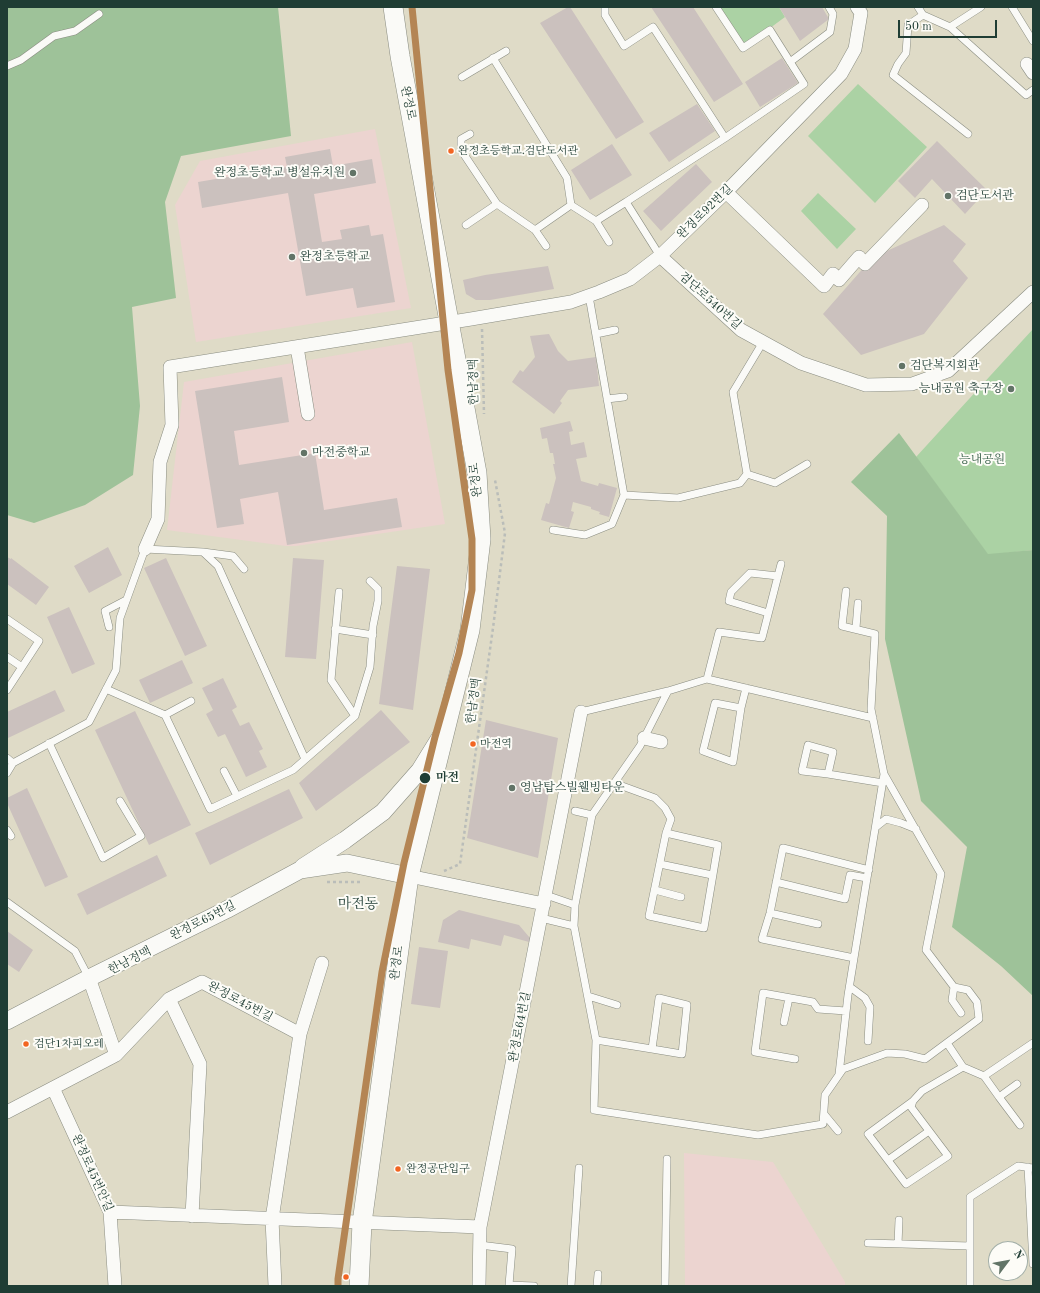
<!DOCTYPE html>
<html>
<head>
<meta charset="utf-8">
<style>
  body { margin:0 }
  #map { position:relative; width:1040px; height:1293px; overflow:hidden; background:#dfdbc7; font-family:"Old Standard TT",serif }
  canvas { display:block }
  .frame { position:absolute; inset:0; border:8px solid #1f3d34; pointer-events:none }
  .north { position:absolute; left:988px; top:1241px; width:40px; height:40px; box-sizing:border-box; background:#fdfcf7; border:1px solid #a4b0a9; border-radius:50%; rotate:58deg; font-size:11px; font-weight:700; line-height:16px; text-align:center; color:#1f3d34 }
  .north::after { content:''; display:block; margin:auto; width:14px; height:18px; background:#627467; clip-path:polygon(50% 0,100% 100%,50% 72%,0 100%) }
  .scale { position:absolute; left:898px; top:20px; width:99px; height:18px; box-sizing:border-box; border:2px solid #1f3d34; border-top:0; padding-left:5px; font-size:12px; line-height:14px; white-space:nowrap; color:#1f3d34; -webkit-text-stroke:3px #fdfcf7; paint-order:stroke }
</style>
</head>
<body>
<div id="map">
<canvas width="1040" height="1293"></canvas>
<div class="frame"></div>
<div class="north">N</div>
<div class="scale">50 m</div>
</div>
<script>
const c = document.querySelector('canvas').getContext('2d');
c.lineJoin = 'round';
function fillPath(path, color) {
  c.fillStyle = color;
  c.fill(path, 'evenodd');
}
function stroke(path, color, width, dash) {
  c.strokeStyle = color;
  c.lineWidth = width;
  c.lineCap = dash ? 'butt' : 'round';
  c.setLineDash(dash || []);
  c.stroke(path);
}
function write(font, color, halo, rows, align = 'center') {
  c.font = font + ' "Old Standard TT","Noto Serif KR",serif';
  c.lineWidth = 4;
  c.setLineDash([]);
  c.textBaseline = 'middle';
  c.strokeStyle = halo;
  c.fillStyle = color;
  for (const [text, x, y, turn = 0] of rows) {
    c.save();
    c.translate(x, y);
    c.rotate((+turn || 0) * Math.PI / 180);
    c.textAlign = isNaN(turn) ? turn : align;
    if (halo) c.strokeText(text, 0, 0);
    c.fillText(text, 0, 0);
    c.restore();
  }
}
const built = new Path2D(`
  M375,129L411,308L196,342L175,205L200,161Z
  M412,342L445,524L296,546H286L167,530L184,382Z
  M684,1153L773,1162L845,1282V1286H685Z`);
const green = new Path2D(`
  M716,7H779L785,17L743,48Z
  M858,84L927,147L875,203L808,136Z
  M818,193L856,229L837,249L801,211Z
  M1033,329V550L988,555L916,457Z`);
const forest = new Path2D(`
  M7,7H278L291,136L181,156L165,202L176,298L132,307L140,406L133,475L85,505L34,523L7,515Z
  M899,433L988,554L1033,550V996L1001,966L952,927L967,847L921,801L920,796L885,639L887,516L851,482Z`);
const building = new Path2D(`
  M568,7H570L644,122L616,139L540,23Z
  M651,7H693L743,84L714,102Z
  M779,7H822L829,19L800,41Z
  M782,58L798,83L760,107L745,82Z
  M697,104L715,131L669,162L649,133Z
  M937,141L987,190L965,214L932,179L915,198L898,181Z
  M612,144L632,175L590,200L571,170Z
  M330,149L333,166L372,159L376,183L314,194L322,242L342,239L340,230L369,225L371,236L383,234L395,302L357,308L353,288L306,296L288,193L202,208L198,182L287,167L285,157Z
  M696,164L712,182L661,231L643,211Z
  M944,225L966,244L953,261L968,278L924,334L861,355L823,314L866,265L878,255Z
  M548,266L554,289L490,300H476L466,294L463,280L485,275Z
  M549,334L558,351L568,361L596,357L599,386L568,390L560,401L562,403L554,414L512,382L520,370L523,372L535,357L530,336Z
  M282,377L289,422L234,431L239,465L315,453L324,510L397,498L402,527L287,545L278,492L240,499L244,524L217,528L195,391Z
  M570,421L573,431L569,432L571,445L584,442L587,457L576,459L581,481L598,486L599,483L617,488L609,517L599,514L600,512L591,509V507L573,502L571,511L574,512L569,528L541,520L546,503L549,504L556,478L553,464H555L553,453H550L547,438L542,439L540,428Z
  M108,547L122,575L89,593L74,566Z
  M7,557L11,559V558L49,587L36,605L7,584Z
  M166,558L207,646L185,656L144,568Z
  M293,558L324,560L316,659L285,657Z
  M397,566L430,569L413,710L379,704Z
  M69,607L95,664L72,674L47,617Z
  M182,660L193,683L150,703L139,680Z
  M223,678L237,707L232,710L240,726L249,722L263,749L259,751L267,767L246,777L225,734L218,737L206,714L213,710L202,688Z
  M55,690L65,711L8,738L7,712Z
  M381,710L410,742L316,811L299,783Z
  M135,711L191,825L149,845L95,730Z
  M486,720L558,738L538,858L467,838Z
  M27,788L68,877L45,887L7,803V798Z
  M289,789L303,818L210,865L195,833Z
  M157,855L167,876L87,915L77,894Z
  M459,910L519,925L530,938L529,942L504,935L501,946L471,939L469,949L438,942L443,920Z
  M7,931L33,950L19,972L7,964Z
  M419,947L448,951L440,1008L411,1004Z`);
const path = new Path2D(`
  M482,329L484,414
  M444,871L460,864L493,628L505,533L495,480
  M327,882H360`);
const service = new Path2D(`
  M605,7V15L624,46L653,27L725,138L626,202L660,256
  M716,7L743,48L770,30L804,84L725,138
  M918,7L923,15L908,25L906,53L898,64L893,75L968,134
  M1012,7L1033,41
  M923,15L950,27L1026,95L1033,90
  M950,27L981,7
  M493,58L567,178L571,205
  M790,62L830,32L833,14L829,7
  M7,66L21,60L54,36L75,31L99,14
  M462,77L506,51
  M470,134L461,139V150L497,204L535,230L571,205L596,221
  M466,225L497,204
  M535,230L546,246
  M609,242L596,221L626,202
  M596,334L615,330
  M607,399L624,397
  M747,474L775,483L807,464
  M624,495L678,498L740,483L747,474L733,392L763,342
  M553,530L585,535L612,524L624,495L589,296
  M203,552L233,556L244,569
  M846,591L842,626L875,634L871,709L884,774L941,874L926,950L954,987L968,990L977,1002L979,1019L925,1059L905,1054L887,1053L843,1069L825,1095L823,1124L758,1135L594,1110L596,1040L574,926L575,905L592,815L640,746L668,691L707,679L873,718
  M339,592L331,680L355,716
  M768,613L729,601L731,592L750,573L778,576
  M7,619L39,641L7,690
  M109,627L105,611L126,600
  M856,628L858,603
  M335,629L373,635
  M7,657L22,667
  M707,679L719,632L762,638L781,564
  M106,689L165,715L191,701
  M741,708L733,762L703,751L715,703L741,708L746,688
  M581,712L668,691
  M165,715L210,809L293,770L355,716L370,667L373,626L378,601V589L370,581
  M49,743L103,858L141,836L120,801
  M7,758L13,763
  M224,771L237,796
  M7,773L13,763L89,722L116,670L120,618L145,549L203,552L218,566L305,759
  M828,774L802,771L808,745L833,752L828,774L883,783
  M614,783L655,798L665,808L671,819L666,833L718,845L704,928L649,916L666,833
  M575,811L592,815
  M876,827L886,819L901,823L916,829
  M7,830L11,836
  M660,864L712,875
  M776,882L845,899L850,875L867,878
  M655,890L681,897
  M546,895L575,905
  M7,902L75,951L89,978
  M770,913L818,924
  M541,918L574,926
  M854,958L762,939L770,913L783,848L869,870
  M850,987L865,998L870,1007L868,1041
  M954,987L952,1000L961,1013
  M588,996L617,1005
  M784,1022L789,998
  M596,1040L652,1049L659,998L687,1005L682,1054L652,1049
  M795,1059L755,1052L763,993L813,1002L818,1009L846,1011
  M963,1067L984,1076L1033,1043
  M839,1074L848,995L884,774
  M984,1076L999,1097L1017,1084
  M999,1097L1020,1125
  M913,1101L868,1134L906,1184L948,1156L911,1107L913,1101L922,1091L963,1067L947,1043
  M824,1114L838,1131
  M888,1160L929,1131
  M1028,1167L1033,1264
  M868,1243L970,1246
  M898,1244L899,1220
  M480,1245L512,1249L509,1285L534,1286
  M571,1286L579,1168
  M597,1286L598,1274
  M665,1286L667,1159
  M970,1286V1197L1018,1166L1033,1168`);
const minor = new Path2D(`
  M1027,64L1033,73
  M726,192L824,286L833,274L839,280L859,257L865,264L922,205
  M660,256L741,330L801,363L866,385L912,384L948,371L1033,292
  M297,347L308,414
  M145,549L158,519L160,462L172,425L170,367L471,319L571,302L599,292L630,279L660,256L726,192L841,74L855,49L861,13L857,7
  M644,738L661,742
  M409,876L544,904
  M89,978L116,1055
  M169,999L200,1064L192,1216
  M53,1088L110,1212L115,1286
  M7,1112L116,1055L169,999L202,982L300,1034
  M110,1212L480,1227
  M275,1286L272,1219L300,1034L322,963
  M479,1286L480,1227L581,712`);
const tertiary = new Path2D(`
  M303,867L345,840L383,812L420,770L441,736
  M7,1021L89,978L226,910L300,870L347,863L409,876`);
const secondary = new Path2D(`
  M359,1286L362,1223L409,876L470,630L481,539L477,473L400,56L393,7`);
const rail1 = new Path2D(`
  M338,1286V1279L382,972L404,863L435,737L459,653L472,590V539L448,370L412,7`);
const markers = [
  [451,151,3.5,"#f26522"],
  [353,173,4,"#627467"],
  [948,196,4,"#627467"],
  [292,257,4,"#627467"],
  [902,366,4,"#627467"],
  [1011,389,4,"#627467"],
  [304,453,4,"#627467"],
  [473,744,3.5,"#f26522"],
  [425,778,6,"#1f3d34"],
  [512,788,4,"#627467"],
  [26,1044,3.5,"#f26522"],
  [398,1169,3.5,"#f26522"],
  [346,1277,3.5,"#f26522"]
];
const busNames = [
  ["완정초등학교.검단도서관",458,151],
  ["마전역",480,744],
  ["검단1차피오레",34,1044],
  ["완정공단입구",406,1169]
];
const streetNames = [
  ["완정로",408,103,79],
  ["완정로92번길",705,212,-44],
  ["검단로540번길",710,301,42],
  ["한남정맥",474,382,-91],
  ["완정로",476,480,-96],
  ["한남정맥",474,701,-82],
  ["완정로65번길",203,921,-27],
  ["한남정맥",130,961,-27],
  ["완정로",397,963,-82],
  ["완정로45번길",240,1002,28],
  ["완정로64번길",520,1027,-79],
  ["완정로45번안길",92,1173,66]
];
const poiNames = [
  ["완정초등학교 병설유치원",345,173,"right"],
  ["검단도서관",956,196],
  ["완정초등학교",300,257],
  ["검단복지회관",910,366],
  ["능내공원 축구장",1003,389,"right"],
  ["마전중학교",312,453],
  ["영남탑스빌웰빙타운",520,788]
];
const parkNames = [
  ["능내공원",982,460]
];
const stopNames = [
  ["마전",436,778]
];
const quarterNames = [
  ["마전동",358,904]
];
fillPath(built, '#ecd4d0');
fillPath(green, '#abd2a4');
fillPath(forest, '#9ec299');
fillPath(building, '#cbc1be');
stroke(service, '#8a8d82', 8);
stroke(minor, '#8a8d82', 14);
stroke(tertiary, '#8a8d82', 18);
stroke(secondary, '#8a8d82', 20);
stroke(path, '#babdb9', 2.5, [3, 3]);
stroke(service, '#fafaf7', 7);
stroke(minor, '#fafaf7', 13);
stroke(tertiary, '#fafaf7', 17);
stroke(secondary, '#fafaf7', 19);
stroke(rail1, '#b48554', 7);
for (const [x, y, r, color] of markers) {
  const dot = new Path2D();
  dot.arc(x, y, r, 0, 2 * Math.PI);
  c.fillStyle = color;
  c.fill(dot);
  stroke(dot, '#fdfcf7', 1.5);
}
write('11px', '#1f3d34', '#fdfcf7', busNames, 'left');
write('12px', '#1f3d34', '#fdfcf7', streetNames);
write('12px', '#1f3d34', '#fdfcf7', poiNames, 'left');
write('12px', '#376049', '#fdfcf7', parkNames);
write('bold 12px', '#1f3d34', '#fdfcf7', stopNames, 'left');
write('14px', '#1f3d34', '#fdfcf7', quarterNames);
</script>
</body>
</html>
